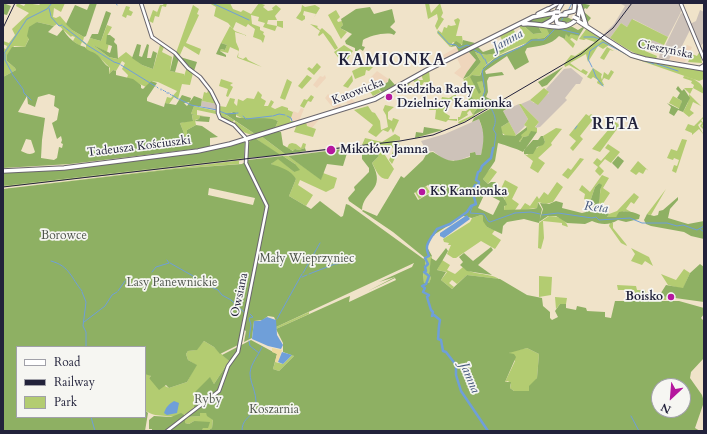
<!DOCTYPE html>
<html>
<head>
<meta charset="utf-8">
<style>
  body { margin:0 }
  #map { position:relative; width:707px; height:434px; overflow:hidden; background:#f0e3c9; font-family:Cardo,serif }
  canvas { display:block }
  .frame { position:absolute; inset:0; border:4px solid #22223b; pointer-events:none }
  .legend { position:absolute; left:16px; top:346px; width:130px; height:72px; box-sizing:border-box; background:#f6f6f2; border:1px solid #a1a1a9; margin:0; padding:5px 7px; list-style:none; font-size:12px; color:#22223b }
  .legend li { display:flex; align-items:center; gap:8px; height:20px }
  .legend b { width:20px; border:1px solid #a1a1a9 }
  .north { position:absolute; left:651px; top:378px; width:40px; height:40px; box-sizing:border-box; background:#f6f6f2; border:1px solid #a1a1a9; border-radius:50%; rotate:206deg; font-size:11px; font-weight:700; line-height:16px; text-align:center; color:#22223b }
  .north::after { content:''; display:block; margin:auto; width:14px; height:18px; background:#b5179e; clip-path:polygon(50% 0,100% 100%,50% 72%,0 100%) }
</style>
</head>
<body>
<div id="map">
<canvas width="707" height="434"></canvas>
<div class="frame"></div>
<ul class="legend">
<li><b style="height:5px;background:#fff"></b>Road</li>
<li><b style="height:5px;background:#22223b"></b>Railway</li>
<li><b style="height:11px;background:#b3cc71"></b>Park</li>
</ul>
<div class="north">N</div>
</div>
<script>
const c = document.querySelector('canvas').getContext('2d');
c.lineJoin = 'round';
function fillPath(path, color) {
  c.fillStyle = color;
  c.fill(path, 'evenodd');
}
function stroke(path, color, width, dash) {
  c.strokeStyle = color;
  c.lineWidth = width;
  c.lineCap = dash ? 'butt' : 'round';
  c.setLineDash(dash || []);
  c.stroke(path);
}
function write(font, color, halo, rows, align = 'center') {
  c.font = font + ' Cardo,serif';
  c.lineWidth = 3.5;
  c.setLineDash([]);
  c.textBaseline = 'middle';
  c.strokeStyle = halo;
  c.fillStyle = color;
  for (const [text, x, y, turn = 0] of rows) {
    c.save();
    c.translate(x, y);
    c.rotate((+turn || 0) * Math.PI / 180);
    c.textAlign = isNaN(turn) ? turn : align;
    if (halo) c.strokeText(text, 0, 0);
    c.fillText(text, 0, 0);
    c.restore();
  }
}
const built = new Path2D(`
  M687,45L692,47L685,62L669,60L674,49L683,52Z
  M457,47L459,52L445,59L443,55Z
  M468,51L476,60L467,72L463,79L454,73L461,67L457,58Z
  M377,71L390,80L380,87L372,81L371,77Z
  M325,75L326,78L317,88L313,85L320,76L323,77Z
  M405,85L409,90L403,95L398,88Z
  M344,92L356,103L349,105L340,97Z
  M328,94L337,102L343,107L334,109L325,98Z
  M301,108L304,109L299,121L321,117L312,128L306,125L299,124L297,121H290L293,111L298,113Z`);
const industrial = new Path2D(`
  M619,3H680L682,10L668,37L633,19L627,27L621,23L610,38L604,34L614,24L625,6Z
  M700,10L704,12V42L700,47L690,24L696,21Z
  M681,13L684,14L690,30L682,46L679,50L674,49L669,60L659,58L660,53L647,47L652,39L665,46Z
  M571,68L583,78L580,84H576L565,98L567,100L540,127L535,128L539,122L521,104L530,100L534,103L549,93L546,89L564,69Z
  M202,101L217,104V111L201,106Z
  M519,104L528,119L524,125L525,126L516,135L503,111Z
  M479,119L485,137L481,155H476L474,152L470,153V156L455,162L454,160L446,161L433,151L427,152L421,141L445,134Z
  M347,145L350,146L348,150L343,149L245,160L3,187L246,157L306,151L341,147Z`);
const green = new Path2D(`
  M17,3L24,6L26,3L39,5L41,3H65L61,12L54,8L53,17L56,18L60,16L72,30L84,37L83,41L87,44L90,38L101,41L107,25L112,27L107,36L109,43L107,52L93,45L109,57L117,59L126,52L142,65L153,69L160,45L164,47L162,52L172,57L170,71L184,74V76L187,67L193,73L190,85L182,84L178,99L174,97L169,104L165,103L167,97L171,98L177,91L158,82L151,81L146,87L127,78L128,75L122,69L125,63L122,61L116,71L113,70L109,74L110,68L97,55L86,50V45L82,42L80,46L73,41L75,37L72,36L71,37C66,33 62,28 57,24L54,26L37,22L25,47L14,46L7,61L15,68L16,70L3,77V48L6,49L7,46L3,44V41L9,43L15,35L12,29L29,13L16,6Z
  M164,3H167L166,7L162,6L159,17L155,16L153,23L149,21L153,10L157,12L156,15L160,5H163Z
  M209,3H230L233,9L241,12L243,10L251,14L259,3L265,5L263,7L268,11L273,10L272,8L276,5L281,9L275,16L277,20H268L267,24L277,26V21H283V28L277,26L275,31L263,27L265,23L258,21L259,17L251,15L252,24L260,27V30L264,32L263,34L265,36L263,43L261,40L253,37L255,29L248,24L246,27L236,22L233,29L228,23L214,16L216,7Z
  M425,3H429L431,13L440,3L443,13L441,17L444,19L437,30L435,26L438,19L437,14L428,19Z
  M193,5L199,9L197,14L199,15L186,43L201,49L199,55L184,46L180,55L176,53Z
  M302,5L305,7L315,5L320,8L313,19L316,14L304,11L303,15L305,16V19L302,21L296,18L301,11Z
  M126,6L130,7L129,10L133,12L131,16L127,15L126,18L122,16Z
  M336,10L340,17L337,20L338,22L342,21L343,25L340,28L347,32L341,39L328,15Z
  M458,18L460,20L456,36H462L463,43L460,45L453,42L450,47L437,33L438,30L442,33L444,27L447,28L448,25L451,26L456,25L454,20Z
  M632,19L668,37L664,45L652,40L645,51L657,56L656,59C635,56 626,48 610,38L621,23L627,27Z
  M310,24L318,26L317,27L320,30L322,28L331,36L338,48L335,50L323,33L319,36L318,35L320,31Z
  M523,25L533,34L542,33L539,28L542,26L548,27L549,34L544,38H539C521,46 484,56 480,76L472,75L481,92L476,81H482L484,91L482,98L474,102L470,93L466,94L467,82L463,80L469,76L481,62L475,52C486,57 493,54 504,50L506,44H504L500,36L513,29L519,38L525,35L519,26Z
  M230,26L235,31L248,36L235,32L236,42L239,49L238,57L243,59L246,57L248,60L262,67L238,58L237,57L239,51L230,47L228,53L220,51L221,49L225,50L227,45L221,43Z
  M587,28L602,38L597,43L603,39L625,53L700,70L704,71V79L699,81L630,57L609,45L603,49L598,46L588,62L586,54L570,63L581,71L583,69L588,72L586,75L569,65L565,67L564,64L571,55L575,56L595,42L586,39L584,40L579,39Z
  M566,33L570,36L571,33L579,36L577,41L572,38L570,39L575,44L573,48L563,38L565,39Z
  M344,45L353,51L344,65L334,52Z
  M607,47L614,51L610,50L604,60L600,58Z
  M700,51L702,63L688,62L692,54L697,56Z
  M317,63L321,67L314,75L307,69L309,67L312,69Z
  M367,64L373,67L369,71L366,70L365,75L355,79L352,71Z
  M593,68L602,74L601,77L602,80L604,72L608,75L611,70L614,72L609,80L604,78L602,81L604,85L602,86L597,83L598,80L593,77L591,79L587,77Z
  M429,70L430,81L428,83L424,82L421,87L412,80L408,86L407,82L416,77L419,80H423L421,74Z
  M307,75L312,78L302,89L298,86Z
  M352,75L353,81L348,88L343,86Z
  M684,76C694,79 704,82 704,94L693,88L690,94L684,88H693L694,85L691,83L692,81L683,78Z
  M221,79L233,83L230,85L233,87L228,97L226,96L228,89L219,86Z
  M287,79L292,82L285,100L280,98Z
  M372,87L377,88L381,92L373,96L369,90Z
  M544,88L549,92L538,105L530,100Z
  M209,89L217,104L202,101L204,92L207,93Z
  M258,91L262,95L261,98L266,101L264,106H268L271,100L274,102L271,107L275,109L282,106L288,108V110L293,112L290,121H297L275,128L278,121L276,120C261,118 245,124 232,112L226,115L234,120L233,122C223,118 219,118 219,106L226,107L230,98L235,99L234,103L237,106L238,99L243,101L247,98L254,99Z
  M456,94V101L450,100L449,106L445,107V113L450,116L449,119H457V121L448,120L446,122L435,119L436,110H429V106L419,103L423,99L430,102L440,103L442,97L449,98Z
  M689,94L701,106L693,102L690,110L694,113L689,117L683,112C686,107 690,100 689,94Z
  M311,95L314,97L311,102L308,101L304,108L300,106L304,99L307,100Z
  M673,96L682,101L680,109L669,103Z
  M472,104L477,109L473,114L475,116L459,124L458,122L473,115L470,110L467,113L468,115L458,121V117H460L462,111H466L473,106Z
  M519,104H521L539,122L535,127L537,128V132H531L528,136L523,137L520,142L519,141L520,135L527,127L524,125L528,119Z
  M385,105L394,107L388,112V119L392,121L393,118L399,120L393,133L391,128L388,132L383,130L376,137L368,132L373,125L354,110L368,106L372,112L375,113L380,121L381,130L388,127L386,115L383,110Z
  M194,106L217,111L216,114L197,110V115L204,116H200L199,119L195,120L196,125L187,130V141L180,123L193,120L192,115H196L191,114Z
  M586,114L589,116L591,114L595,117L580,136L583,139L573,151L570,148L576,141L569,135Z
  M704,116V120L703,119L701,120L704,124L702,126L704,127L703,129L700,126L702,123L701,122L698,125L704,135L699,129L692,135V133L685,130L688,124L694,126Z
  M235,121L255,134C248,136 239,130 234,124Z
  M306,122L307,126L316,129L313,137L294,132L297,124Z
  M509,122L516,135L515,136H506L501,132V127Z
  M615,122L620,125L600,152L592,149Z
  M556,128L562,129L551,143L552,145L538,158L545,163L538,173L530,168L533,161L524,154L527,155L545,142L543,136Z
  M395,134L400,137V140L393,141L399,142L400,146H398L397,154L392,164L389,160L394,149L391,146L383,152L394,169L388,179C378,179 377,171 372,163L379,156L372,149L362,148L365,146L362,145L365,138L382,142Z
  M261,136L285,154L279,155L255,138Z
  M682,139L687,140L676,173L672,171L674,165L677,166L679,160L674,158L673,160L667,158L671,149L677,151Z
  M292,143L296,144L301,148L303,143L306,144L305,148L299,150L295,149L294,151L287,148L289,144Z
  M608,144L620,152L611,163L605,159L599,166L604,171L600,176L595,171L598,167L593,163L597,158L601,161L610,151L605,148Z
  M283,156H288L321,179L323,173L337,178L334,188L326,192L300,180L298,185L313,195L306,206L289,196L296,179L271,164L278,158L294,172L295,164Z
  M244,158V159L3,187V186Z
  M580,158L584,159L568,179L562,175L568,168L571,170Z
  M243,160L239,161V164L174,169L3,189Z
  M638,161L649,171L646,169L643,174L639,172L636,175L630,171Z
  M491,168L497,172L488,184L483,179L485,174Z
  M602,175L609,178L603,188L610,193L602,205L599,203L601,185L599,183L595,187L590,202L584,199L585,194L579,190L582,185L590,192Z
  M505,180L518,187L512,199L519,204L515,210H504L505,199L499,193Z
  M557,182L563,187L553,202L546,204L538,202L537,208L520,210L525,203L530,206L537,196L539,199L544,192L548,195Z
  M426,186L430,192L419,199L415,192Z
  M666,189L651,215L647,214Z
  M634,193L639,197L634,204L631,202L626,209L631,212L624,211L616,217H607L609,214L617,211Z
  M481,215L483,216L487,227L495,230L492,234L501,240L495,249L481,241L456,258H453L447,254L451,245H448L449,243L444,242L443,239L470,222L472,218Z
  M549,216C557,216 566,219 568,227L562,225V223L543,221L544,238L541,249L538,248L539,223Z
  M610,223H613V228L626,244L627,246L621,243L609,226Z
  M631,248L649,257L653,266L645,261L642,265L631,261L635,254Z
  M432,256L429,274L431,278L429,284L424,283L423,273L426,271L425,260L422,259Z
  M442,260L450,265L447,270L455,274L463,267C472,276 488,272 499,279L467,275L457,284L452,280L449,283L454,287L452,289L441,280L447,272L437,270Z
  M684,269L690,273L683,289L668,285L661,274L676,280Z
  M539,276L552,277L551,295L539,297Z
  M617,285L636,286L637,290H645L646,292L667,297L666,300L637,299L634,290H618Z
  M555,297L567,298L566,304H560L556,309Z
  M309,312V314L276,329V327Z
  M204,341L214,347L229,361L214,384L210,378C199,400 195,420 166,416C158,415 152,416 145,410V374H148L151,376L149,378L169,388L187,382L196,365L188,360L186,354L188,351L196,350Z
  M527,348L539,354L537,378L530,391H514L510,388L511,384L508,381L505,382L515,361L509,353L512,351Z
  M292,355L294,356L279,371L273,369L275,362L283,364Z
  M200,413H206L213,419L212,428L207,431H202L203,427L194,421L189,424L185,423V419L187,417L200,416Z`);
const forest = new Path2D(`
  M3,3L11,6L7,15L3,14Z
  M90,3H97L86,36L84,37L72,30L66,24L75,5L87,10Z
  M580,3L590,5L587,9L585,8L583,11L591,18L587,23Z
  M370,7L374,14L392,9L395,22L390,27L396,32L394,35C388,31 369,36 363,40L362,46L365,47L363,51L360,49L357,51H355V48L346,44L345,41L352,34L340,28L343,25L341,19L356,9Z
  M106,11L111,13L101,41L90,38L92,34H98Z
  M555,14L552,19L542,25L524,23L534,18Z
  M565,16L573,20L566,23H559L558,17Z
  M37,22L54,26L48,32L57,36L63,29C67,37 76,45 85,47C88,52 92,51 96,54C102,58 103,64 109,67V74L113,70L116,71V75L133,79L141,85V88L143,89L151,81L157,83L147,98V101L164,107L165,103L176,105L182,95L191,98L190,102L184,103L187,106L194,96L202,99L201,106H194L191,114L196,115H192L193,121L180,123L187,141V130L196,125L202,126L218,137L210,138V147L203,148L70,164L3,168V77L16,70L15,68L7,61V55L12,47H25L29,39L27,36L29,27ZM49,94L55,96L54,106L59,109L57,120L52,123L57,139L61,136L62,140L61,143L63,144L62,148L59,147L57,158L54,160L41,158L42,140L45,118L18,112L27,96L28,104L35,107L38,97ZM26,139L31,140L35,152C30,156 26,153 21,151Z
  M523,25L542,26L539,28L542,33L533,34Z
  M569,25L578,30L583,27L584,28L579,36L571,34L569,37L566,34L565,39L559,36C551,45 539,46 527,48L525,52L529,62L515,70L507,56L485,71L486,74L502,72L504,75L489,77L487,81L488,92L486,97L492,100L494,104L474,115L473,114L477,109L473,104L469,105L468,94L470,93L474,101L482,98L484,91L482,81L477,82L481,92L479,94L470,77L472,75L480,76L483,68L496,57L524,45L531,39L544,38L549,34L547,29L548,27Z
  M107,35H110L115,39L114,42L117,45L118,59L109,57L93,45L110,53L112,46L106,44Z
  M463,40L475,43L459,52L456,46L450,47L456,41L462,45Z
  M221,43L227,45L225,50L221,49L220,51L226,55V57L216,54Z
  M137,44L141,45L139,56L142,57L147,44L149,45L147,58H151L153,51L157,53L153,69L142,65L132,58Z
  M506,44L504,51C493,54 486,57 475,52L481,62L469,76L463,79L467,72L476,60L468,51L477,46L483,52Z
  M174,54L179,58L175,72L170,71Z
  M180,57L197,62L194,71Z
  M563,67L547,85L542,87L538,82Z
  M389,78L395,85L382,92L378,88L372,87L375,84L380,86L388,82Z
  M678,86L682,91L684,89L690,98L683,112L678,110L674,116L669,113L671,107L667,103L679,109L682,101L677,98L680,93L676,89Z
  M507,99L505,107L508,108L503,111L509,122L501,127L503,135L515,136L527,127V130L521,135L522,137L519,141L520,142L523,137L528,136L531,131L537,132L523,152C515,148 507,146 498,143L495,161L483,179L488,184L491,182H496L491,191C499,190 505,198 507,205L504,206V210L533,209L537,208L538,202L542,209L539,223L524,219L507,222L503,226L502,234L487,227L483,221V216L481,215L472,218L463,216L432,236L427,247L432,256L425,258L393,232L362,211L363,210L377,216L401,176L404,178L423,160L427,153L433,152C448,162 452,163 470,157V153L475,152L476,155H481C484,141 485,133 479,119L472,122L474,118ZM428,185L432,192L418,200L414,193ZM485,193L500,201L493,215L478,208Z
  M234,112L236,113V117C248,120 270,116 278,121L275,128L255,134L225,114Z
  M200,116L210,117L209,122L194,121L199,119Z
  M424,127L443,130L415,138L416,132L423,133Z
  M278,131L281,132L283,145L293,151L295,149L299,150L305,148L306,151L285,154L261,136Z
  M541,136H543L545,142L543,145L537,147L533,154H524V150L533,140H538Z
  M255,138L279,154V155L247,158C247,149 245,141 255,138Z
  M245,141L244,158L3,186V172L61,170L228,147Z
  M368,147L374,150L379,156L372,163C387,191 363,190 362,210L349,201L348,198L355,190L354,187L369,172V168L362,159V153Z
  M343,149L348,150L343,166L327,164L321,180L288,156Z
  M283,156L295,164L300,170L294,172L278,159L271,164C280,167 291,170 296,179L289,196L311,209L320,201L341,217L343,216L346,204L349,205L425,260L426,272L423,273L424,283H429L431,278L429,274L431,258L436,261L446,248L448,251L437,270L446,272L441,280L452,289L467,275L500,279L527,295L542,298L543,306L550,312V318L552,320L558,317L555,311L560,304H566V308L576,310L577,306L586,308L587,311L605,312V317L611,318L615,301H679L704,308V314L701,318L704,321V358L691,372L690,378L702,395L704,402L695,428L700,431H207L212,428L213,420L207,416L206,413H200V416L187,417L185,420V423L189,424L194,421L210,422L208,428H203L202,431H152V429H149V420L154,416L171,417L181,413L186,416L194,408L195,392L210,377L214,384L229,361L222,355L251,340L277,354L273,369L279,371L294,356L283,352V343L276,329L345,298L350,296L349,302L396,280L395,278L368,291L395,277L379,282L412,267L414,263L276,327V321L274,317L268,316L263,320L254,321L252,338L244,342L246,331L244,330L242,343L220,354L214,347L204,341L197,350L188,351L186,354L188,360L197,365L187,382L169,388L166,385L159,390L149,378L151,376L145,374V347H17V417H145V410L148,413L145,431H3V189L174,169L242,164L248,160ZM209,188L255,198L253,205L208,195ZM527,348L539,354L537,378L529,386V391H514L510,388L511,382H505L516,357L514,354L509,353ZM659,386H683V410H659Z
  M618,156L624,161L618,169L612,163Z
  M599,183L602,185C598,193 602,198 597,208L599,210L598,212L600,210L609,214L607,217H616L619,212C626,210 634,212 640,215L639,219L626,222L618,220C610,225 601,225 592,221L585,224L567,223L556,216H548L539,222L543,209L540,203L549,204L556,201L563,203L562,208L582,213L586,212L588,207L592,209L595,203L590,202L595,187Z
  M678,197V200L670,209L668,218L688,224L704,221V239L691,236L684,232L651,226L646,224L644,220L647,214L654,216L658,215L659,211L663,210Z
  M491,247L493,250L478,265L492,275L467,271L460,265L463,262L459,257L464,253L473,261Z
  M700,264L704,267V302L675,298L671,292L667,297L659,296L666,285L683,288L690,273Z`);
const sand = new Path2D(`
  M272,348L282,350L278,362H275L277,354L272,352Z`);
const water = new Path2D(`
  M467,215L470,219L444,238L440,236V233Z
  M267,317L276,320L277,335L283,345L281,349L268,346L252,339L254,321H260Z
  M282,352L292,355L283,364L278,362Z
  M174,401L179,403L177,413L167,415L164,413C166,407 169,404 174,401Z`);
const stream = new Path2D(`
  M116,3L117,5
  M212,3L249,20
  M49,8L51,16
  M568,11L572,3
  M51,17L59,26L62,25
  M560,22L563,18
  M63,26L86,44
  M555,28L579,34
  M438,32L449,44L456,45L459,48L467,45L470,46
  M584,37H594L599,39
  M87,45L114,62L120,64
  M473,49L481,54L484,59
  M5,54V60L12,73
  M3,55L27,19L47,9L52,3
  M633,57L654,64
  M485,59L487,64
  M657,64L678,71
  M121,65L155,86
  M592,67L588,59L590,51L603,42L630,56
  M593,69L596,77L603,86
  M12,74L23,89L24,93L31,100
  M157,87L158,88
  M161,89V90
  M163,90L164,91
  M165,91L166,92
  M167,93H169
  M170,94L171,95
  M172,95L178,99
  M179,99L191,105L217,110
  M219,111L227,114L238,113
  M243,116L246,119L272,116
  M273,116L279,114L285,115
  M287,116L291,118L292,121
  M575,129L577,126
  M494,148L496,134L493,129C500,117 489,106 483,96L485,91L482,71C496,54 515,53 532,40H544L555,29
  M473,187H474
  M477,189L478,186
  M473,205L470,213L484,214L488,221L490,222L515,213
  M515,213L531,212L540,214
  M542,215L558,213L592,218L596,217L599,220L630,218L642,223H646
  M647,223H667L677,226L683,225L697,230L704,226
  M700,229L704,232
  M51,261C70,266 71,278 82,291
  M170,263L193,276L197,281L218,290L222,295L231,300L245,313
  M336,264L342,263
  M152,272L156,267L169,263L167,260
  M303,273L320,243
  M309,274L335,264
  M302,277L307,275
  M118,291L125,281
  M82,292L86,302L83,326L86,332V347
  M277,319L302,274
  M84,322L105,306L112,295L117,292
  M249,338L251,325L249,318L253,317L250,314
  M249,341L250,346L259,353
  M631,416L639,431
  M91,417L95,431
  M242,431C242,419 249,419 254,410C260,397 250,385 250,373C251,363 258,356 262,347`);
const river = new Path2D(`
  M433,235L437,229L450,224L467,212L471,206L476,204L474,197L478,192L474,187L475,185L478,186L479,182L476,180L478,172L480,171L482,166L491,158L493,148
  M432,236C427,244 425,247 429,256L425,258L428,264L425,267L426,271L424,272L429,276L426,284L422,286L425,288L423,292L429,295L427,297L431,310L433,312L432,316L434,315L440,320C438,328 439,332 438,339L441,340L443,351L446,352L456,365V375L461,391L488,431`);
const tertiary = new Path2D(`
  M141,3L152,37L175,53L188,68L200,77L211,91L218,105V113L220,118L234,125L245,137L247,142L246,163L267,206L238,352L228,366L219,391L167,431
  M681,4L704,59
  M548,9L559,3
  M701,67L704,65`);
const primary = new Path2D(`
  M579,3L586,25
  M565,13L574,11L575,3
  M538,14L548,9
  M578,21L631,55L645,59L704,69
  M523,24C542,21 562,36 578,18L580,6
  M564,24L557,23L556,18L560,15H566
  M543,25L552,20L562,3
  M3,171L64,168L198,151L230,144L375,99L427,70L533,17L554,13`);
const rail = new Path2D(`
  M3,28L15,3
  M3,187L400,141L433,135L465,122L581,54L613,28L632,3`);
const primaryBridge = new Path2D(`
  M555,12H559
  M574,17L578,19`);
const markers = [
  [389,97,4,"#b5179e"],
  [331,150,5,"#b5179e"],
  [422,192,4,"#b5179e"],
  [671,297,4,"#b5179e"]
];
const streetNames = [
  ["Cieszyńska",665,50,11],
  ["Katowicka",358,92,-21],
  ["Tadeusza Kościuszki",139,147,-7],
  ["Owsiana",240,295,-78]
];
const poiNames = [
  ["Siedziba Rady",397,90],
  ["Dzielnicy Kamionka",397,104],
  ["Mikołów Jamna",340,150],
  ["KS Kamionka",430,192],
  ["Boisko",663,297,"right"]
];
const parkNames = [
  ["Borowce",64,236],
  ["Mały Wieprzyniec",307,259],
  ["Lasy Panewnickie",172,283],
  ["Ryby",208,400],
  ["Koszarnia",274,410]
];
const waterNames = [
  ["Jamna",508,41,-28],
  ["Reta",596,208,7],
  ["Jamna",469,378,67]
];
const districtNames = [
  ["KAMIONKA",392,61],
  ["RETA",616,125]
];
fillPath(built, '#efd6bc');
fillPath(industrial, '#cdc2b9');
fillPath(green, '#b3cc71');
fillPath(forest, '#8eb063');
fillPath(sand, '#eeda9e');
fillPath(water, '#6f9fd9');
stroke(stream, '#6f9fd9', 1);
stroke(river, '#6f9fd9', 2.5);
stroke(tertiary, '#6a666d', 4.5);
stroke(primary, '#6a666d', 5.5);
stroke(tertiary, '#fff', 2.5);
stroke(primary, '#fff', 3.5);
stroke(rail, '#22223b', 1);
stroke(primaryBridge, '#6a666d', 5.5, []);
stroke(primaryBridge, '#fff', 3.5);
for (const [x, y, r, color] of markers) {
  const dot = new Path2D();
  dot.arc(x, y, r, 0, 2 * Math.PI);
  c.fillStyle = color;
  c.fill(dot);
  stroke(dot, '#f6f6f2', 1.5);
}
write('12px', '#22223b', '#f6f6f2', streetNames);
write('bold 12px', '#22223b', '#f6f6f2', poiNames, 'left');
write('12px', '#4e554b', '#f6f6f2', parkNames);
write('italic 13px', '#41547a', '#f6f6f2', waterNames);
c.letterSpacing = '1px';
write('bold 16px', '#22223b', '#f6f6f2', districtNames);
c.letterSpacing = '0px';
</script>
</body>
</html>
